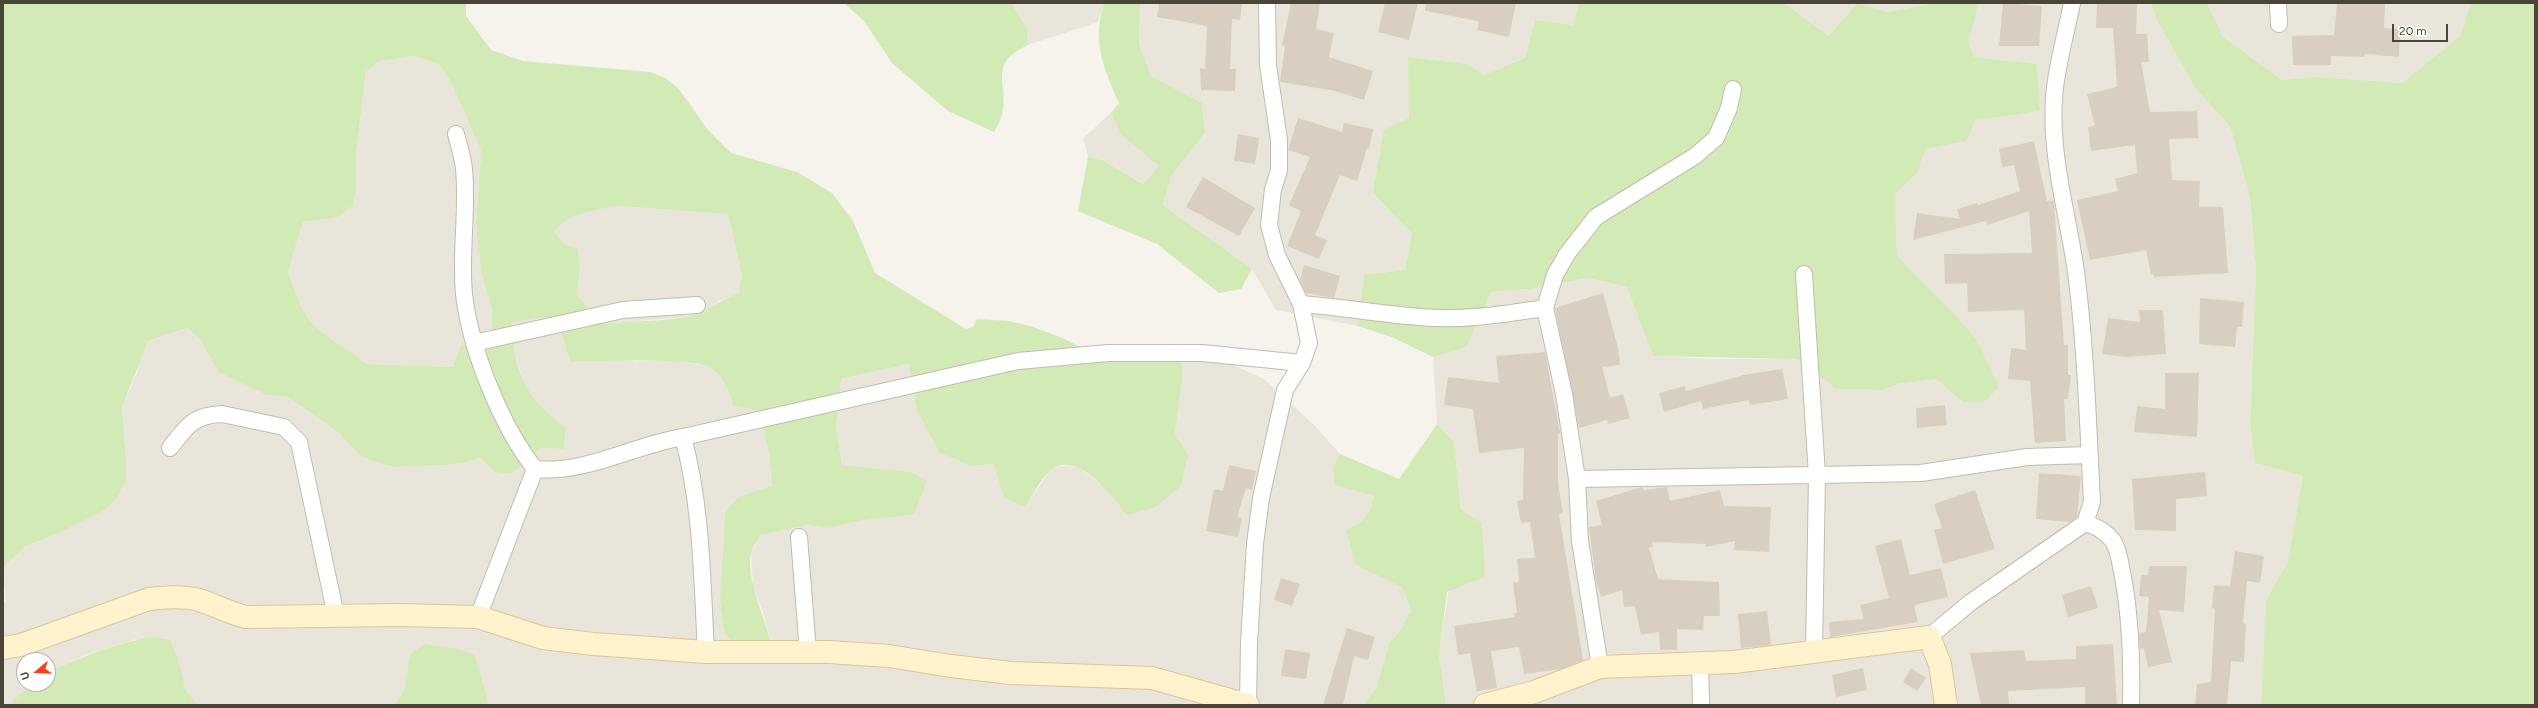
<!DOCTYPE html>
<html>
<head>
<meta charset="utf-8">
<style>
  body { margin:0 }
  #map { position:relative; width:2538px; height:708px; overflow:hidden; background:#f6f3ec; font-family:Figtree,sans-serif }
  canvas { display:block }
  .frame { position:absolute; inset:0; border:4px solid #4b4439; pointer-events:none }
  .north { position:absolute; left:16px; top:652px; width:40px; height:40px; box-sizing:border-box; background:#fff; border:1px solid #b7b4b0; border-radius:50%; rotate:251deg; font-size:11px; font-weight:700; line-height:16px; text-align:center; color:#4b4439 }
  .north::after { content:''; display:block; margin:auto; width:14px; height:18px; background:#fc3f1d; clip-path:polygon(50% 0,100% 100%,50% 72%,0 100%) }
  .scale { position:absolute; left:2392px; top:24px; width:56px; height:18px; box-sizing:border-box; border:2px solid #4b4439; border-top:0; padding-left:5px; font-size:12px; line-height:14px; white-space:nowrap; color:#4b4439; -webkit-text-stroke:3px #fff; paint-order:stroke }
</style>
</head>
<body>
<div id="map">
<canvas width="2538" height="708"></canvas>
<div class="frame"></div>
<div class="north">U</div>
<div class="scale">20 m</div>
</div>
<script>
const c = document.querySelector('canvas').getContext('2d');
c.lineJoin = 'round';
function fillPath(path, color) {
  c.fillStyle = color;
  c.fill(path, 'evenodd');
}
function stroke(path, color, width, dash) {
  c.strokeStyle = color;
  c.lineWidth = width;
  c.lineCap = dash ? 'butt' : 'round';
  c.setLineDash(dash || []);
  c.stroke(path);
}
const residential = new Path2D(`
  M1011,3H1104L1098,22L1028,45L1027,28Z
  M1140,3H1579L1573,25L1535,20L1525,58L1484,75L1467,64L1408,57L1409,118L1373,193L1412,232L1405,270L1364,275L1358,326L1276,310L1252,269L1163,205L1171,176L1205,133L1202,103L1151,76L1139,44Z
  M1784,3H1935L1887,12L1857,3L1829,36Z
  M1979,3H2151L2156,18L2195,88L2230,126L2250,197L2256,269L2250,424L2255,463L2303,476L2288,561L2266,601L2261,705H1446L1439,654L1461,510L1454,442L1437,424L1433,357L1467,347L1491,292L1530,289L1587,278L1627,287L1653,356L1709,359H1797L1836,389L1883,390L1898,384L1936,379L1963,402L1957,317L1897,256L1895,194L1918,172L1924,149L1965,141L1976,120L2040,111L2037,64L1974,57L1968,42Z
  M2207,3H2471L2460,36L2402,83L2316,77L2282,80L2223,37Z
  M415,56L438,64L450,80L481,151L476,224L487,292L492,309L491,334L453,367L366,364L320,331L308,319L300,304L288,272L303,222L338,217L356,190V153L366,72L380,61Z
  M1111,113L1121,135L1159,166L1144,184L1102,160L1088,157L1083,138Z
  M618,206L728,214L742,275L739,294L719,301L709,310L686,317L601,324L577,295L580,269L554,231L567,219L583,212Z
  M542,316L562,335L572,362L623,359L636,362L666,360L712,367L726,383L733,406L760,411L769,454L772,487L738,497L725,512L720,601L724,633L770,638L763,612L753,585L751,554L760,535L808,525L828,528L863,520L911,472L842,465L836,427L841,379L910,364L917,410L971,466L994,464L1025,507L1051,469L1062,466L1078,467L1104,487L1126,515L1188,455L1175,433L1182,380V360L1229,363L1264,379L1315,426L1340,454L1333,468L1374,496L1369,514L1356,526V565L1403,588L1411,611L1400,631L1389,643L1376,688L1363,705H489L487,701L410,655L404,691L394,705H198L185,689L182,672L136,639L83,656L48,673V660H24V684H33L13,700L12,705H3V605L6,601L3,567L26,546L57,534L117,498L126,481V460L122,407L137,373L141,356L148,341L187,328L200,339L210,355L267,395L288,397L338,432L362,457L378,463L395,467L447,465L463,463L480,458L494,472L512,474L541,448L564,449L566,428L548,416L525,387L513,347L511,323Z`);
const green = new Path2D(`
  M3,3H466V16L491,50L523,61L650,72L665,78L678,88L708,130L731,153L797,172L832,193L853,221L875,273L966,329L973,327L977,319L1009,321L1030,326L1060,337L1109,361L1182,360V380L1175,433L1188,455L1181,486L1154,508L1126,515C1112,496 1079,451 1052,469C1043,475 1031,498 1025,507L1004,498L994,464L971,466L939,452L917,410L909,364L841,379L836,427L842,465L911,472L927,481L914,514L863,520L828,528L808,525L760,535C757,541 753,547 751,553C745,573 764,617 770,639L738,646L724,633L720,601L725,512L738,497L772,486L769,454L760,411L733,406C729,391 725,379 713,369C699,357 594,361 571,362L562,335L542,317L511,323C514,371 526,400 566,428L564,449L541,448L512,474L494,472L480,458L463,463L447,465L395,467L378,463L362,457L338,432L288,397L267,395L219,372L200,339L187,328L148,341L122,407L126,460V481L117,498L106,509L57,534L26,546L3,567ZM415,56L438,64L450,80L481,151L476,224L482,275L492,309L491,334L461,346L453,367L367,364L320,331L308,319L300,304L288,272L303,222L338,217L352,206L356,190V153L366,72L380,61ZM618,206L728,214L742,275L739,293C720,300 706,313 686,317C659,322 629,321 601,324L577,295L580,269L577,248L564,245L554,231C574,211 591,211 618,206Z
  M844,3H1011L1027,28L1028,45C984,65 1012,85 1001,118C999,123 996,128 994,132L948,111L907,76L892,63L864,21Z
  M1104,3H1140L1139,44L1151,76L1202,103L1205,133L1171,176L1163,205L1252,269L1241,289L1219,293L1157,244L1078,211L1088,157L1102,160L1143,184L1159,166L1121,135L1111,113L1119,103C1103,67 1092,42 1104,3Z
  M1579,3H1784L1829,36L1857,3L1887,12L1935,3H1979L1968,42L1974,57L2037,64L2040,111L1976,120L1966,141L1925,149L1918,172L1895,194L1897,256L1957,317L1977,341L1999,387L1984,402H1963L1936,379L1898,384L1883,390L1836,389L1797,359L1653,356L1627,287L1588,278L1530,289L1491,292L1467,347L1433,357L1394,338L1358,326L1364,275L1405,270L1412,233L1373,193L1384,130L1409,118L1408,57L1467,64L1484,75L1525,58L1535,20L1573,25Z
  M2151,3H2207L2223,37L2282,80L2316,77L2402,83L2460,36L2471,3H2535V705H2261L2266,601L2288,561L2303,476L2255,463L2250,424L2256,269L2250,197L2230,126L2195,88L2156,18Z
  M1437,424L1454,442L1461,510L1482,523L1485,577L1447,592L1439,654L1446,705H1363L1376,688L1389,643L1400,631L1411,611L1403,588L1356,565L1346,530C1365,522 1369,516 1374,496L1335,485L1333,468L1340,454L1399,479Z
  M154,637L170,640L182,672L185,689L198,705H12L13,700L33,684H48V673L51,671C84,656 118,642 154,637Z
  M424,644L458,649L475,655L489,705H394L404,691L410,655Z`);
const building = new Path2D(`
  M1159,3H1242L1240,20L1232,19L1230,69H1236L1235,91L1201,90L1200,68L1205,69L1207,26L1157,17Z
  M1291,3H1320L1316,29L1334,33L1329,57L1373,71L1364,100L1335,91L1280,82L1285,46L1282,45Z
  M1385,3H1418L1409,40L1378,32Z
  M1426,3H1516L1509,37L1477,30L1479,21L1425,11Z
  M2003,3L2042,6L2039,46H1999Z
  M2097,3L2137,4L2136,34H2147L2149,62H2141L2150,112L2197,111L2198,138L2169,139L2172,180L2200,181L2199,207H2223L2228,273L2154,277V274L2151,275L2146,250L2090,260L2077,200L2118,191L2115,179L2137,173L2135,145L2091,151L2088,127L2095,126L2087,94L2117,87L2113,28H2096Z
  M2337,3H2385L2384,28L2400,29L2399,57L2365,54L2364,57L2331,56V65H2293L2292,36L2334,35Z
  M1298,118L1342,132L1344,123L1373,129L1369,149L1367,148L1357,181L1340,175L1315,235L1327,240L1319,259L1287,246L1301,211L1289,205L1310,157L1288,150Z
  M1238,134L1259,138L1255,164L1234,161Z
  M2034,141L2047,201H2054L2064,345H2068V375H2071L2068,399H2064L2066,441L2035,443L2030,381L2008,379L2011,348L2026,350L2024,310L1968,312L1967,283L1945,284L1944,254L2032,253L2029,211L1988,225L1986,221L1913,240L1917,213L1960,219L1957,209L1977,203L1978,205L2020,191L2014,165L2002,167L1999,149Z
  M1203,177L1255,208L1239,236L1186,207Z
  M1304,265L1340,276L1334,298L1306,293L1300,280Z
  M1603,293L1618,348L1620,365L1602,367L1610,398L1623,394L1630,418L1608,424L1607,420L1579,428L1555,308Z
  M2200,298L2244,302L2242,327H2237L2235,347L2199,344Z
  M2139,310H2163L2166,354L2125,357L2102,354L2108,318L2140,322Z
  M1545,352L1560,433L1558,434V484L1563,513L1559,514L1583,660L1561,669L1524,674L1519,647L1491,651L1497,688L1477,691L1470,653L1458,655L1454,626L1515,617L1514,613H1517L1513,583L1519,582L1517,559L1535,558L1530,522L1521,523L1517,501L1523,500L1524,448L1479,453L1473,409L1444,405L1448,377L1499,383L1496,356Z
  M1782,369L1788,399L1750,405L1749,400L1703,409L1701,401L1664,412L1659,393L1685,386L1686,391L1744,375Z
  M2165,373H2199L2197,437L2134,432L2137,406L2165,409Z
  M1945,405L1947,425L1917,428L1916,408Z
  M1229,465L1256,471L1252,490L1246,488L1237,517L1242,518L1238,537L1206,531L1214,489L1223,491Z
  M2205,472L2207,496L2176,499V531L2135,530L2132,479Z
  M2039,473L2081,476L2077,517L2070,522L2036,519Z
  M1642,487L1644,490L1667,487L1670,501L1720,490L1724,506L1771,507L1769,552L1734,550L1735,541L1706,547V544L1652,542L1653,547L1649,548L1658,579L1719,582L1720,616H1704L1703,630L1677,629V650H1660L1659,632L1641,635L1635,606L1624,607L1622,590L1601,597L1596,581L1589,527L1602,525L1596,501Z
  M1975,490L1995,549L1943,564L1934,530L1942,528L1934,504Z
  M1901,539L1910,575L1941,568L1948,597L1914,605L1918,622L1830,637L1829,622L1864,619L1860,605L1889,598L1875,546Z
  M2235,551L2264,556L2260,583L2247,581L2243,623L2246,624L2244,662L2231,661L2227,705L2195,704L2197,684L2211,682L2215,609L2212,608L2214,585L2230,586Z
  M2149,566H2187L2184,612L2159,610L2172,662L2148,667L2144,648L2140,649L2139,633L2146,632L2149,597L2139,596L2141,575H2148Z
  M1281,578L1300,584L1292,606L1274,600Z
  M2091,586L2098,608L2068,617L2062,595Z
  M1767,611L1771,645L1741,648L1738,614Z
  M1347,628L1375,637L1368,660L1354,656L1343,705H1323Z
  M2113,644L2117,705H2085V687L2008,691L2009,705H1981L1970,653L2024,650L2026,661L2076,659V646Z
  M1285,649L1310,653L1306,679L1281,676Z
  M1863,668L1867,690L1836,697L1832,675Z
  M1911,668L1926,678L1917,691L1903,682Z`);
const street = new Path2D(`
  M2278,3L2279,24
  M456,134C459,145 463,158 464,169C468,210 460,252 464,294C470,348 501,426 535,469C586,474 634,445 683,437C702,507 702,580 706,652
  M1804,274L1817,475L1921,473L2027,457L2089,455
  M1301,304C1341,307 1380,314 1420,317C1462,321 1504,314 1545,308
  M474,343L623,310L697,305
  M683,437L1018,361L1108,353H1202L1302,363
  M170,448C186,427 193,415 222,414L284,427L299,442L336,616
  M1577,479L1817,475L1814,652
  M2085,523C2097,526 2106,532 2113,541C2120,552 2120,565 2123,577C2131,620 2132,661 2131,705
  M799,537L808,652
  M478,617L535,469
  M1929,637L1971,602L2085,523L2092,502C2088,426 2086,349 2076,272C2068,215 2050,157 2054,98C2056,66 2066,35 2072,3
  M1700,664L1701,705
  M1600,667L1580,541L1577,479L1564,394L1545,308L1555,275L1567,254L1596,217L1695,156L1716,138L1729,108L1733,89
  M1248,705L1249,643L1255,544L1261,498L1285,390L1302,363L1309,343L1301,304L1277,255L1269,225L1273,189L1279,171V140L1268,65L1267,3`);
const secondary = new Path2D(`
  M3,648L21,645L149,599C165,597 183,596 199,600C215,605 229,613 246,617L400,615L478,617L543,638L593,644L706,652H829L889,656L951,666L1011,673L1152,678L1248,705
  M1485,705L1534,692L1600,667L1734,662L1929,637L1940,664L1946,705`);
fillPath(residential, '#eae5da');
fillPath(green, '#d2eab5');
fillPath(building, '#d8cfc1');
stroke(street, '#c2bbae', 18);
stroke(secondary, '#d6c79b', 24);
stroke(street, '#fff', 16);
stroke(secondary, '#fff3cd', 22);
</script>
</body>
</html>
